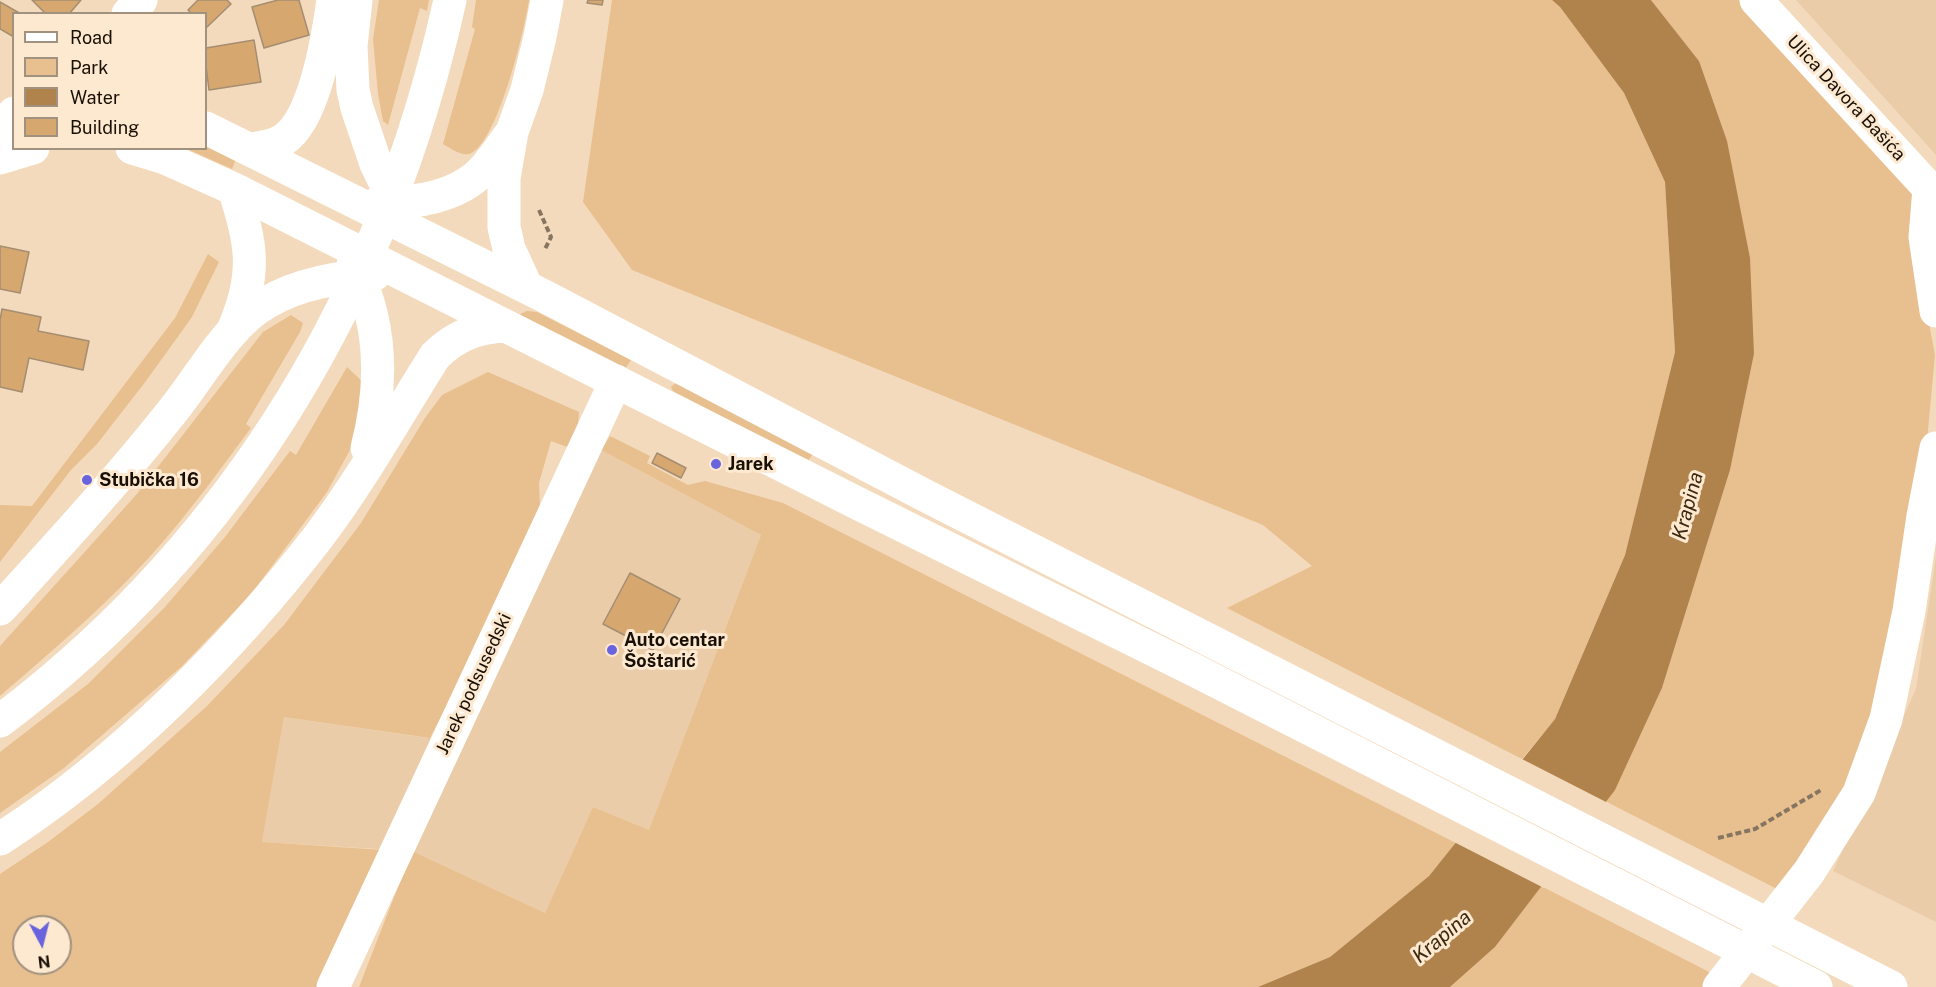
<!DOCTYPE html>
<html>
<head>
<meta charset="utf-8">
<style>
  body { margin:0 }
  #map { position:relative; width:1936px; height:987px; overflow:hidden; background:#f4dabc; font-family:"Public Sans",sans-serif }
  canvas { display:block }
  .legend { position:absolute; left:12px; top:12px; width:195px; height:138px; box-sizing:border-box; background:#fde8d0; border:2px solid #a1917f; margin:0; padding:8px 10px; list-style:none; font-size:18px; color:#180f05 }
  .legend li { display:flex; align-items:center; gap:12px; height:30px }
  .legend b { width:30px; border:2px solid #a1917f }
  .north { position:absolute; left:12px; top:915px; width:60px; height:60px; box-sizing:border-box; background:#fde8d0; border:2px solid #a1917f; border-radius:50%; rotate:173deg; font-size:16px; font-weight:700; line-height:24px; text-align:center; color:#180f05 }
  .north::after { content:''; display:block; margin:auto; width:21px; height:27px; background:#6963dd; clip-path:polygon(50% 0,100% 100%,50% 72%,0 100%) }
</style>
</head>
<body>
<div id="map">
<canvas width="1936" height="987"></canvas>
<ul class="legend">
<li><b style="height:8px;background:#fff"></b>Road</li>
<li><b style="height:16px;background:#e8bf8e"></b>Park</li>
<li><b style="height:16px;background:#b0834c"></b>Water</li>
<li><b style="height:16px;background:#d6a870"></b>Building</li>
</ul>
<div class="north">N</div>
</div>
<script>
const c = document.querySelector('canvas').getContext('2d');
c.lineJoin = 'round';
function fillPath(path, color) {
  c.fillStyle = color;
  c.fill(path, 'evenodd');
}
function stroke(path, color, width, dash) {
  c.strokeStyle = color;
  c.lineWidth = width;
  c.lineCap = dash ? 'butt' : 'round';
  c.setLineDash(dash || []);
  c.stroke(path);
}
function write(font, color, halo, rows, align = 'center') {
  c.font = font + ' "Public Sans",sans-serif';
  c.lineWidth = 6;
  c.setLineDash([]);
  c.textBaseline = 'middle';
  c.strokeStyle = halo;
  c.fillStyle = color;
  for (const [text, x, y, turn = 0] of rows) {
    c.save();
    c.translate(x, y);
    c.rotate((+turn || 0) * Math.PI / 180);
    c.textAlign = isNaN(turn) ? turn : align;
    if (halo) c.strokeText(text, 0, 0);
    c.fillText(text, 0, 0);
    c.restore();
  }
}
const built = new Path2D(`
  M1796,0H1936V155Z
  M601,450L761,535L649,830L593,807L545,913L412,851L262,842L284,717L462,743Z
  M1936,556V922L1833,871L1916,689Z`);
const green = new Path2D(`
  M379,0H429L427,11L420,8L388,125L383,121L378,94L373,39Z
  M476,0H529C525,28 497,146 469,154C461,156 450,148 443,144L475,29L472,27Z
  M612,0H1552L1560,7L1624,93L1665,182L1675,352L1625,555L1555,719L1522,759L1227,608L1312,566L1263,525L632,270L583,202Z
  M1651,0H1739L1913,190L1918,265L1935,355L1925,462L1873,714L1850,783L1781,891L1605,801L1615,789L1662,688L1730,470L1754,354L1699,61Z
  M206,145L236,159L232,169L187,149L206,148Z
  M208,254L219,262L192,317L146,381L97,444L71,470L0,562V505L32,506L175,318Z
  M527,311L537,312L631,360L625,369L524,318L520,314Z
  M291,315L303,323L300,332L246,424L251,428C224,464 197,502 167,537C117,596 58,646 0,696V646L136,495L263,332Z
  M347,367L367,386L356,439L327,492L252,593L181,667L64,768L0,813V752L88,684L165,607L225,537L290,451L296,455Z
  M488,372L579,412L577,438L570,448L551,441L539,483L540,508L488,626L430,738L284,717L262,842L383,850L317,987H0V874L48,842L98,804L207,706L284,625L361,523L425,418L442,395ZM24,927H60V963H24Z
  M677,382L813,454L808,461L673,391L671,387Z
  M610,436L650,456L647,463L688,485L705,481L783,503L1456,843L1429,876L1330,957L1258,987H359L412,851L545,913L593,807L649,830L761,535L601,450Z
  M1541,886L1719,977L1709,987H1450L1495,947Z`);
const water = new Path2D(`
  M1552,0H1651L1699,61L1727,141L1750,258L1754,354L1730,470L1662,688L1615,790L1495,947L1450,987H1258L1330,957L1429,876L1555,719L1625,555L1675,352L1665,182L1624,93L1560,7Z`);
const pier = new Path2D(`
  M1520,758L1608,803L1544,888L1454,842Z`);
const building = new Path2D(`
  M32,0H81L69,14H46Z
  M198,0H227L231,4L206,28V14H192L188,10Z
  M278,0H299L309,35L264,48L252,7Z
  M588,0H603L602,5L587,3Z
  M0,2L21,14H14V37L0,29Z
  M254,40L261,82L209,90L206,66V48Z
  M0,246L29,252L20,293L0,289Z
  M2,309L41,317L38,331L89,341L83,370L29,358L22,392L0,387V320Z
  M657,453L686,468L681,478L652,463Z
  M630,573L680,599L653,650L603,624Z`);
const path = new Path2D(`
  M539,210L551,237L545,249
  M1718,838L1755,829L1821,790`);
const minor = new Path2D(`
  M1756,0L1936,196
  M128,14L141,0
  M1929,188L1925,237L1936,311
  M333,987L616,381
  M1719,987L1809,872L1859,793L1886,719L1909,611L1923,516L1936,448`);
const major = new Path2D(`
  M356,0L351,46L353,90L357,108L376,164L398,208
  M0,128L14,113
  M206,128L544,296L930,498L1891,987
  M132,148L165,158L234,189L861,505L1196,671L1816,987
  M252,149C263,147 274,146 283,140C315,120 328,36 333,0
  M0,158L33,148
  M234,189C252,243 257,274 234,328
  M376,204C413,203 458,198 484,169C494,158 503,144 512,132
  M353,265C383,323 383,386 367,448
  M526,286L509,249L504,227V178L512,132L527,90L540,37L547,0
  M0,609C58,545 117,481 171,413C200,378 226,326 266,303C299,283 338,278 375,274
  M0,721C239,541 386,290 450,0
  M0,839C120,762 232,649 319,536C362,479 397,416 435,356C455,336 477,327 505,326`);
const markers = [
  [716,464,6,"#6963dd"],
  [87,480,6,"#6963dd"],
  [612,650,6,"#6963dd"]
];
const streetNames = [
  ["Ulica Davora Bašića",1846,98,47],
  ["Jarek podsusedski",474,684,-65]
];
const poiNames = [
  ["Jarek",728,464],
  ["Stubička 16",99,480],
  ["Auto centar",624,640],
  ["Šoštarić",624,661]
];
const waterNames = [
  ["Krapina",1688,506,-75],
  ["Krapina",1442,937,-40]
];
fillPath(built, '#ebcca8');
fillPath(green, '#e8bf8e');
fillPath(water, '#b0834c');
fillPath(pier, '#f4dabc');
fillPath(building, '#d6a870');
stroke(building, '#a58d71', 1.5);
stroke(path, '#867561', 4, [6, 3]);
stroke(minor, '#fff', 33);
stroke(major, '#fff', 33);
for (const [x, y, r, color] of markers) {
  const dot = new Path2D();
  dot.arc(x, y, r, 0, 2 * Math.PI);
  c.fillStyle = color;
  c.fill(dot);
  stroke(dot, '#fde8d0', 2);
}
write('18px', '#180f05', '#fde8d0', streetNames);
write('bold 18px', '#180f05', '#fde8d0', poiNames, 'left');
write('italic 20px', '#3b280e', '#fde8d0', waterNames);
</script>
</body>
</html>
